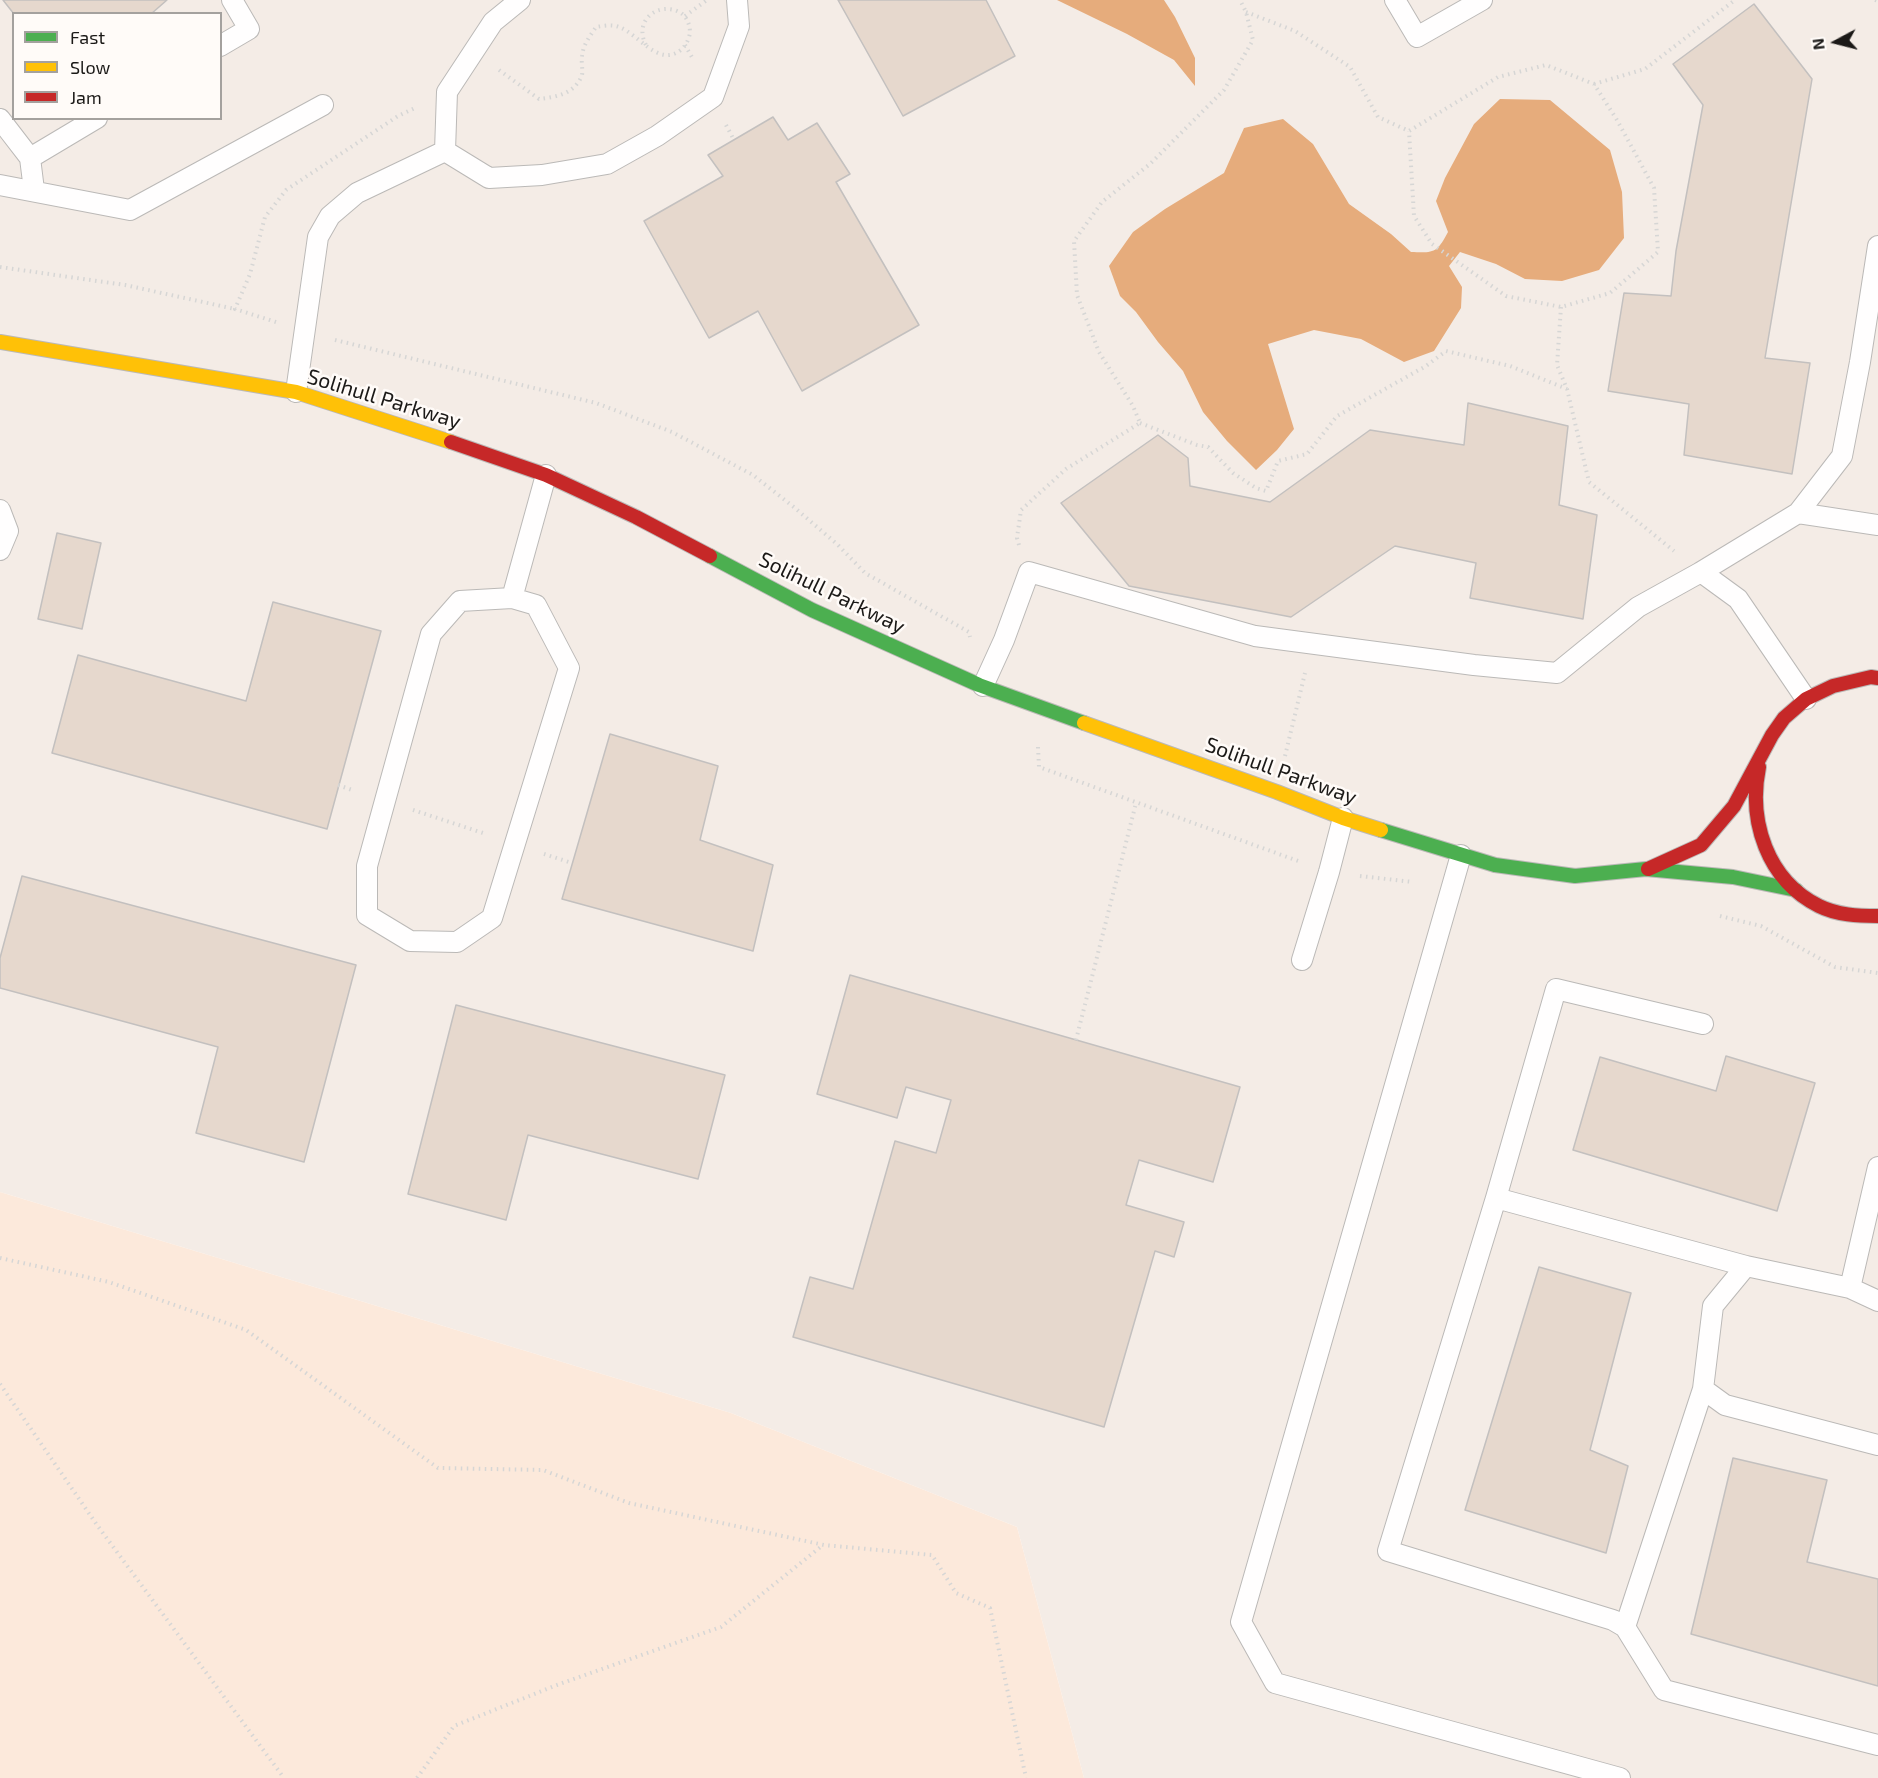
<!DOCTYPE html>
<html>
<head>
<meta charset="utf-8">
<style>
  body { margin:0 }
  #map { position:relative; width:1878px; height:1778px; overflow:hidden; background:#fefbf9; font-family:"Exo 2",sans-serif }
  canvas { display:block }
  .legend { position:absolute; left:12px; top:12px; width:210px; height:108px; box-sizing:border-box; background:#fffbf8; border:2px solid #a4a19e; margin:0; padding:8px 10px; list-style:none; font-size:18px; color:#1b1917 }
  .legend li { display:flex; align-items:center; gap:12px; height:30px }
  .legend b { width:30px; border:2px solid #a4a19e }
  .north { position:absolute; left:1806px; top:12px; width:60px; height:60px; -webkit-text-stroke:4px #fffbf8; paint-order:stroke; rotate:263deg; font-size:16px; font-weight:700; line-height:24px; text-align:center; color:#1b1917 }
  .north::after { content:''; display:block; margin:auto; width:21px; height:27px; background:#1b1917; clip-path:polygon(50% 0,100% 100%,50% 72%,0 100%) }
</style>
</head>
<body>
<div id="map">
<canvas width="1878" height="1778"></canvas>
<ul class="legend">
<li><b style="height:8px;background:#4caf50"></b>Fast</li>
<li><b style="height:8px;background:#ffc107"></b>Slow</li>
<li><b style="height:8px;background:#c62828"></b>Jam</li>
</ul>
<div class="north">N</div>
</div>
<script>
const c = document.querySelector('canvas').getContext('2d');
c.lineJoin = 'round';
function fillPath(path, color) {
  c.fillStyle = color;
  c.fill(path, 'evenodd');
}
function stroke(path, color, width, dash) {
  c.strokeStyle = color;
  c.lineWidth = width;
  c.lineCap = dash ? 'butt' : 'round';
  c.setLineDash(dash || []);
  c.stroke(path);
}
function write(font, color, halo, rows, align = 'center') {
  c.font = font + ' "Exo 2",sans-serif';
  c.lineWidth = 5;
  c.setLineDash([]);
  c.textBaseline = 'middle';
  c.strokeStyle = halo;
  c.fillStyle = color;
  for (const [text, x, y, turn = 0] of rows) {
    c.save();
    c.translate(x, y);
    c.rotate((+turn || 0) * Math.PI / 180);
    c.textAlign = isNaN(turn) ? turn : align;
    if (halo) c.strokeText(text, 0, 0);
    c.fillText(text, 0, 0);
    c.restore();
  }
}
const built = new Path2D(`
  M0,0H1878V1778H1084L1017,1527L731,1413L0,1192ZM14,14H220V118H14Z`);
const green = new Path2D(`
  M0,1192L731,1413L1017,1527L1084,1778H0Z`);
const water = new Path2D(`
  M1057,0H1164L1175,17L1195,58V86L1174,60L1127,34Z
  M1500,99L1550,100L1610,150L1622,192L1624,238L1599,270L1562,281L1525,279L1496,264L1460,252L1449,266L1462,287L1461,308L1434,351L1404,362L1361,339L1314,330L1268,344L1294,429L1277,450L1256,470L1227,441L1203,412L1183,371L1158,342L1136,312L1120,296L1109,266L1133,232L1165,209L1224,173L1244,128L1283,119L1313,144L1349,204L1391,234L1411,252C1434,253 1437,253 1448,232L1436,201L1445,178L1474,124Z`);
const building = new Path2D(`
  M3,0H167L151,14H14Z
  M838,0H986L1015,56L903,116Z
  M1754,4L1812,79L1765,358L1810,363L1792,474L1684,455L1689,404L1608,391L1624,293L1671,296L1676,251L1703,105L1673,64Z
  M773,117L788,140L817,123L850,174L836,182L919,325L802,391L758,311L709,338L644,221L723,176L708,155Z
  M1468,403L1568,426L1559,505L1597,515L1583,619L1470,598L1476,563L1395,546L1291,617L1129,586L1061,503L1158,435L1188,458L1190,486L1270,502L1370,430L1464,445Z
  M57,533L101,543L82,629L38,619Z
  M273,602L381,631L327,829L52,753L78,655L246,701Z
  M610,734L718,766L700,840L773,865L753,951L562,899Z
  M22,876L356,965L304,1162L196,1133L218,1047L0,988V958Z
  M850,975L1240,1087L1213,1182L1139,1160L1126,1205L1184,1222L1174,1257L1155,1251L1104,1427L793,1337L810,1277L853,1289L895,1141L936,1153L951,1100L906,1087L897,1118L817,1094Z
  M456,1005L725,1075L698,1179L528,1135L506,1220L408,1194Z
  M1726,1056L1815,1083L1777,1211L1573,1150L1600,1057L1716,1091Z
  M1539,1267L1631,1293L1590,1450L1628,1466L1606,1553L1465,1510Z
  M1733,1458L1827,1480L1807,1562L1878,1579V1686L1691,1634Z`);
const path = new Path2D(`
  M1875,0L1878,1
  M1246,12L1295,31L1350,67L1378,117L1409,131L1498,77L1546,65L1594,84L1617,120L1654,188L1658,252L1610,293L1561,307L1506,296L1432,244L1414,216L1409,131
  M685,16L707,0
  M685,45L693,59
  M499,70L539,99C556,97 575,94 582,75C583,69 581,62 582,56C583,45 590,36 596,27C603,26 612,24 619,27C639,34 659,69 682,49C686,45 689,39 690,33C690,25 687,17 681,13C658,0 633,21 646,45
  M1594,84L1645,69L1735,0
  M726,125L734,140
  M0,267L125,285L235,309
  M1561,307L1557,365L1567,389L1589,482L1674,551
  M276,322L235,309L250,274L265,217L286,190L398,116L417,107
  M335,340L596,403L672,432L753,475L795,508L838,545L865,573L969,632L970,637
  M1140,423L1197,445L1208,447L1233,473L1256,488L1266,491L1278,461L1307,454L1337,416L1426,366L1446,351L1510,366L1567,389
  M1019,545L1017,538L1021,510L1066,469L1140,423L1133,406L1099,352L1077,295L1074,241L1102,202L1150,164L1224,90L1253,40L1246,12L1240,0
  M1038,747L1039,767L1301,862
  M1285,756L1305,673
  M338,785L355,791
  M413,810L486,834
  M544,854L572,863
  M1360,876L1413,882
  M1720,916L1761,926L1835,967L1878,973
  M1076,1040L1136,803
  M0,1258L109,1282L246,1330L438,1468L543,1470L629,1503L824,1545L932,1555L956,1593L990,1608L1026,1778
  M0,1384L97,1525L284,1778
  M417,1778L454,1726L557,1685L721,1627L823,1545`);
const lane = new Path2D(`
  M1395,0L1417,37L1482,0
  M220,46L249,29L232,0
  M0,119L30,158L34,190
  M445,151L489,178L542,175L607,164L657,136L713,97L739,26L737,0
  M445,151L447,92L493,22L520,0
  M30,158L97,118
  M0,185L130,210L323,105
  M296,392L318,237L330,216L357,193L445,151
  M0,510L8,531L0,550
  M1798,513L1878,525
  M1701,572L1798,513L1842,456L1860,362L1878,246
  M512,598L536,605L569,668L492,918L457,942L410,941L367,915V866L431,634L460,601Z
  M512,598L546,475
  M983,686L1004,640L1029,572L1255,636L1474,665L1557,673L1638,607L1701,572L1738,599L1806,699
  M1461,855L1241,1622L1275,1683L1620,1778
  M1302,960L1329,872L1343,818
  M1878,1167L1850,1288L1878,1301
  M1496,1198L1746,1266
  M1850,1288L1746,1266L1713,1306L1703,1389L1725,1405L1878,1445
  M1703,1389L1625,1627L1664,1690L1878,1745
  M1625,1627L1613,1620L1388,1551L1496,1198L1556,989L1703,1024`);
const fast = new Path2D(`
  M710,556L812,610L979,685L1084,723
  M1381,830L1495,865L1575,876L1646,869L1733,877L1796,890`);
const slow = new Path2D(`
  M0,342L296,392L451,442
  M1084,723L1277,792L1343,818L1381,830`);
const jam = new Path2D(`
  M451,442L546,475L636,517L710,556
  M1759,767C1748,821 1767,880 1819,906C1837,915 1858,916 1878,916
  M1648,869L1701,845L1734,806L1772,735L1784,718L1806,699L1833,686L1871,677L1878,678`);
const streetNames = [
  ["Solihull Parkway",384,399,17],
  ["Solihull Parkway",832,593,26],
  ["Solihull Parkway",1281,771,20]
];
fillPath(built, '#f4ece6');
fillPath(green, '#fce9db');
fillPath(water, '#e6ac7c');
fillPath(building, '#e6d8cd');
stroke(building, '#c3c0bf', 1.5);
stroke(lane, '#bbb9b7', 22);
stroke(fast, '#bbb9b7', 16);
stroke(slow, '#bbb9b7', 16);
stroke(jam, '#bbb9b7', 16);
stroke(path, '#d6d6d5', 4, [1.5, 4.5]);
stroke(lane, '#fffefe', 20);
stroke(fast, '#4caf50', 14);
stroke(slow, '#ffc107', 14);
stroke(jam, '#c62828', 14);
write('21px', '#1b1917', '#fffbf8', streetNames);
</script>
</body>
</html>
